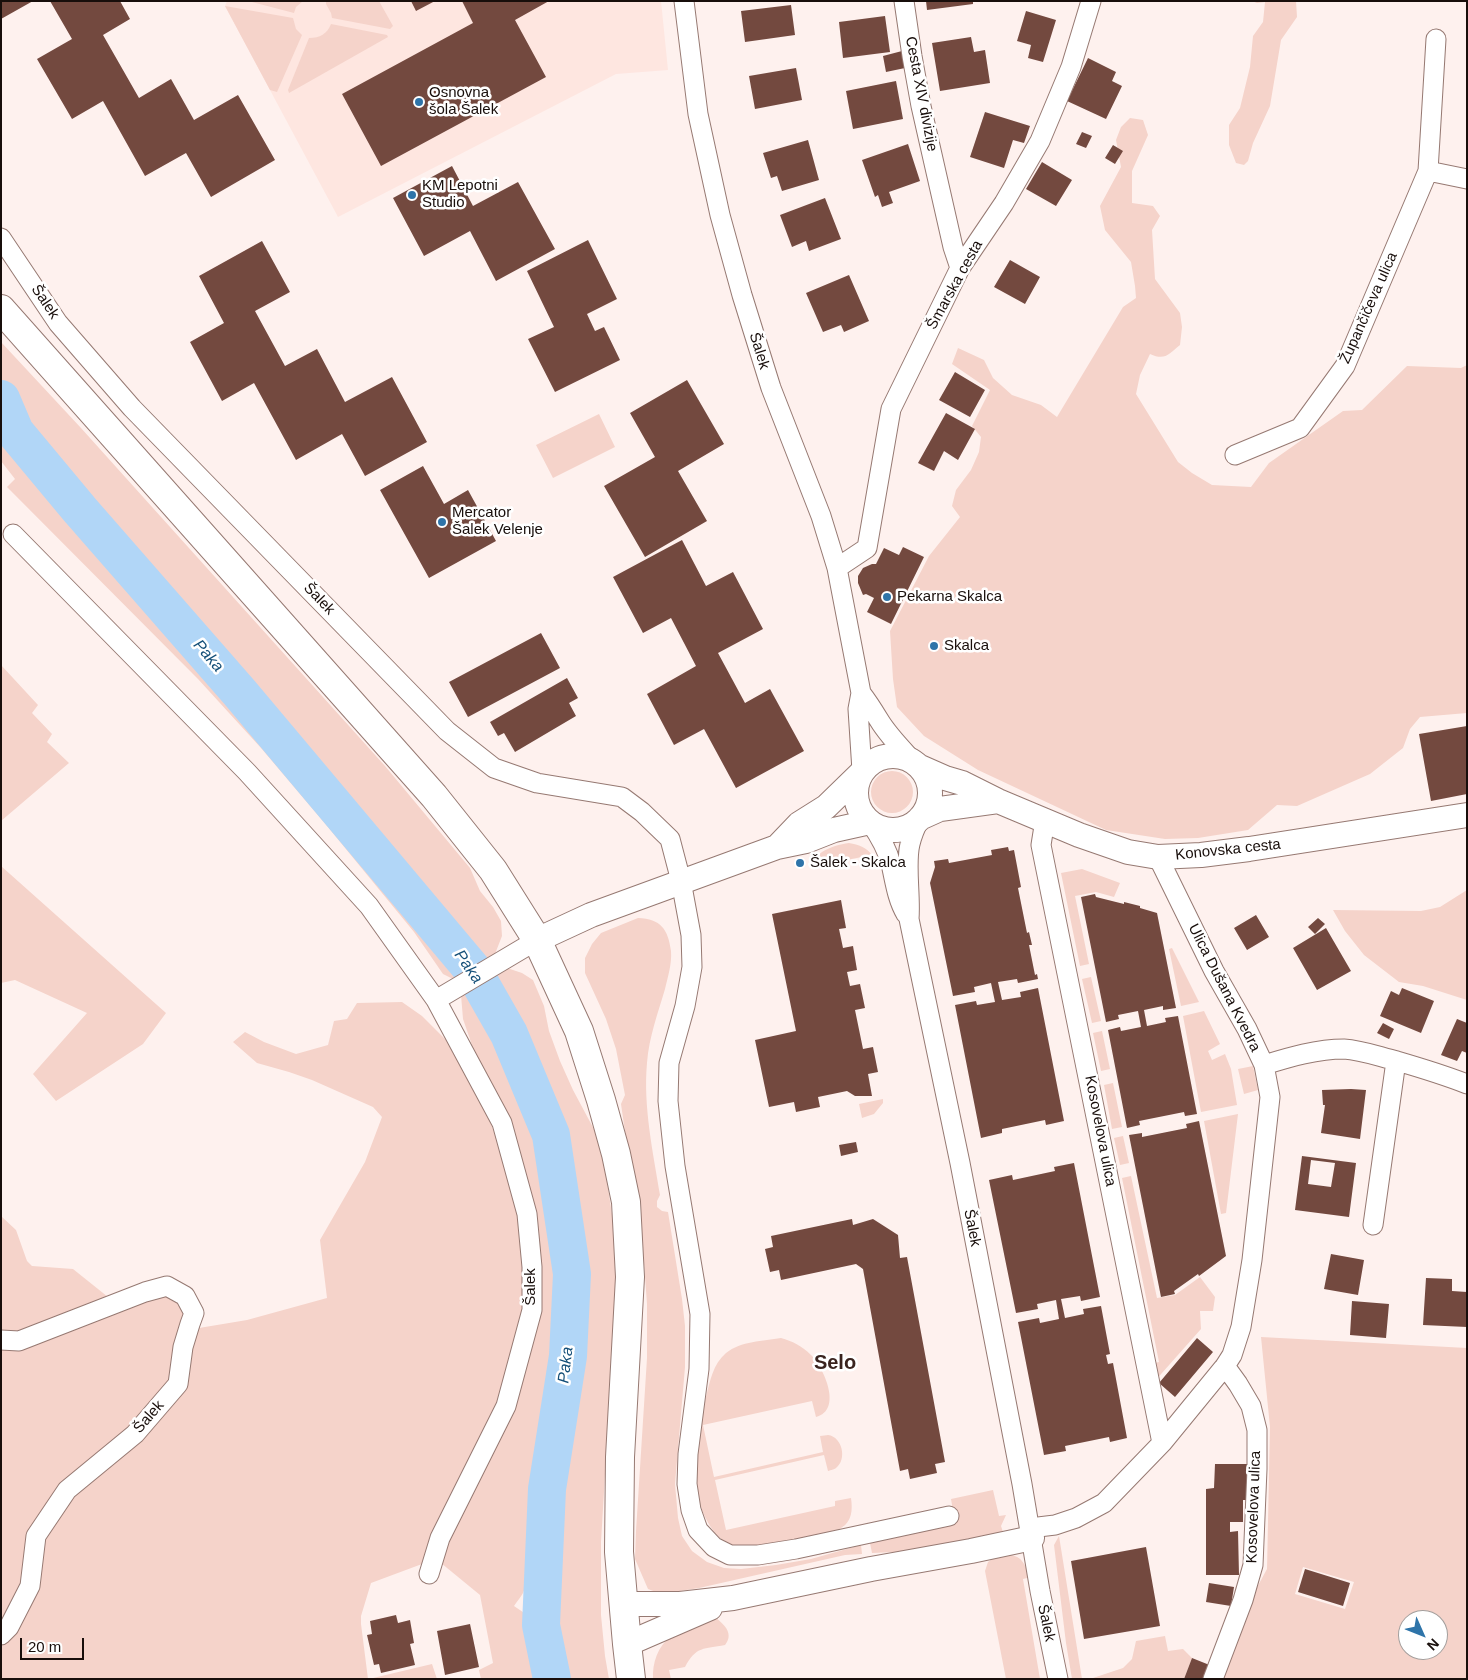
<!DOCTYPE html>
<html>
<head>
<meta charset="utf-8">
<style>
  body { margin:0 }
  #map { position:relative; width:1468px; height:1680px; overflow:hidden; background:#fef1ee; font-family:Helvetica,sans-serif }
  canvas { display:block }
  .frame { position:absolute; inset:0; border:2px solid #180e0b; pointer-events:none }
  .north { position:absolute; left:1398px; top:1610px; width:50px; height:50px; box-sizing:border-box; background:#fff; border:1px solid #a39f9d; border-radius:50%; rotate:134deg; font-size:14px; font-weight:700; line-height:20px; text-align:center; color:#180e0b }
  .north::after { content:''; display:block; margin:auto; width:18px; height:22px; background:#2e74a9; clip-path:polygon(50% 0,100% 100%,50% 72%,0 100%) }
  .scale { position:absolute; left:20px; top:1638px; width:64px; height:22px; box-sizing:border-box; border:2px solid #180e0b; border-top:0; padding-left:6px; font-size:15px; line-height:18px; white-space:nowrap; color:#180e0b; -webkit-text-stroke:4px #fff; paint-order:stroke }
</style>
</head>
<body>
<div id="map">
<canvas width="1468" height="1680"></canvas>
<div class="frame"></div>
<div class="north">N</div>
<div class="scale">20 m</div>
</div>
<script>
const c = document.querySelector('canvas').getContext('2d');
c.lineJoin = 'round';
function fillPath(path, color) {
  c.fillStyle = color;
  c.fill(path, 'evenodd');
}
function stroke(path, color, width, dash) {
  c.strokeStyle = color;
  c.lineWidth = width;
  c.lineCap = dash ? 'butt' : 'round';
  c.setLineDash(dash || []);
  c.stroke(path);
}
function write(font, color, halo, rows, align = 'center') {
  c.font = font + ' Helvetica,sans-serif';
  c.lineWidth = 5;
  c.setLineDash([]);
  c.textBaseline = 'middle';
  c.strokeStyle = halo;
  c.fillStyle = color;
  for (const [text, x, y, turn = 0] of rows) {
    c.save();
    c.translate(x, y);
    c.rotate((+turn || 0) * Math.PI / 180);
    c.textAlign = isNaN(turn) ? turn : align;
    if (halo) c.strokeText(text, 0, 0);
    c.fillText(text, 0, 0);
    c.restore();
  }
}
const built = new Path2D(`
  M227,1H661L668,70L616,74L338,217L225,6Z`);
const green = new Path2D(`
  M248,1H303L296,7L294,13Z
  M326,1H379L393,26L390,29L332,18L331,13L326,4Z
  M1252,1H1296L1297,17L1281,40L1270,106L1253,143L1248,161L1244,165L1236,163L1229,145V125L1240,108L1250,67L1253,36L1263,22L1265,2L1257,3Z
  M225,6L293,18L296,29L302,35L277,92L270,90Z
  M331,24L387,35L388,37L289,93L288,90L309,38C320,38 327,34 331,24Z
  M1130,118L1143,120L1148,135L1132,171V203L1153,206L1160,216L1152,230L1155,279L1180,313L1182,327L1180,345C1169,354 1165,361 1150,354L1140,375L1136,394L1178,462L1192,473L1212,485L1251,487L1269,463L1343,411L1362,410L1407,366L1461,368L1467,365V713L1420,717L1410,729L1403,748L1370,774L1297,806L1277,805L1248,830L1198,838L1165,839L1106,830L978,770L924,736L897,707L893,679L890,631L929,556L960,517L952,506L956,490L971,470L979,452L981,437L972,426L990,390L952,364L958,348L984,360L993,378L1012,395L1041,405L1057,417L1123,307L1136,298L1135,286L1131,262L1105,230L1100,206L1121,167L1116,140L1121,127Z
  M1,342L81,428L385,766L470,868L480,891L493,907L501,921L502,936L495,954L482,966L437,907L284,728L257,702L189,624L86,509L23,426L1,383Z
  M599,414L615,447L553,478L536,445Z
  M1,420L78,520L170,623L338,822L424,918L465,976L457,981L443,974L414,932L327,826L261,748L198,679L7,487L15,479L1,461Z
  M1,665L38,705L32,713L52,734L47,742L69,763L1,821Z
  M871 792a21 21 0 1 1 42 0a21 21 0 1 1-42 0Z
  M849,843C859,845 866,847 872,855L811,867L810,861C819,858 816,856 822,852C830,847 840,844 849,843Z
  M1,866L166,1013L143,1044L56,1101L33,1074L87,1013L15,980L1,983Z
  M1082,869L1120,883L1114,897L1096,892L1075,896L1089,964L1080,966L1061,873Z
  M1467,890V1000L1423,986L1399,982L1364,955L1345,931L1333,910L1421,911L1440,907Z
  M638,918C661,919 668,929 671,951C672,964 668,976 665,989C658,1013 649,1037 647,1063C643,1106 653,1152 660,1195L657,1201V1207L662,1211L668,1212L682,1299L685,1326V1367L675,1484L678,1518L682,1536L692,1551L707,1562L724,1568L741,1569L776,1565L811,1559L861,1545L862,1554L845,1555L699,1588L667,1593L656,1592L648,1589L635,1559L636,1531L647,1358V1304L644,1263L621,1104L625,1095L616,1049L606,1019L585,973V958L592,944L601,933Z
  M1172,948L1199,1002L1181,1006L1169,949Z
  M504,967L522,973L533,980L544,1006L549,1031L560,1061L573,1090L596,1133L606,1175L613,1221L615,1254L616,1340L607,1441L601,1542V1615L605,1656L609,1679H562L553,1631L551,1593L554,1520L577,1335L579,1265L567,1188L552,1116L521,1035L489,976Z
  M1091,977L1101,1021L1092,1023L1082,979Z
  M470,987L504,1040L517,1070L543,1142L565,1271L564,1325L562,1347L552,1349L542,1432L540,1489L531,1498C532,1523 534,1570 523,1593C521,1597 517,1601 514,1606L536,1621V1632L545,1679H481L479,1670L493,1663L480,1595L441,1563L442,1550L538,1308L509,1122L473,1048L463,1019L461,995Z
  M402,1002L422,1016L448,1042L485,1107L506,1166L519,1220L526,1273L525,1317L489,1431L429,1558L422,1564L371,1583L361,1616V1624L368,1679H1V1216L16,1230L27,1261L32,1266L73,1269L113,1301L173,1292L192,1323L199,1328L247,1320L327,1298L320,1240L365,1162L382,1117L373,1107L312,1080L289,1072L257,1063L233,1042L245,1032L264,1042L296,1054L328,1045L334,1021L347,1019L357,1003Z
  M1204,1011L1220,1044L1208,1051L1212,1060L1225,1054L1231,1069L1237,1105L1201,1112L1183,1016Z
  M1102,1031L1110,1069L1101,1071L1093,1033Z
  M1253,1066L1258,1090L1244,1094L1238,1069Z
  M1113,1083L1122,1127L1112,1129L1104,1085Z
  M883,1099V1103L874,1114L862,1118L859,1104Z
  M1238,1114L1226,1213L1221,1214L1204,1121Z
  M1123,1136L1129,1163L1120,1165L1114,1138Z
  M1131,1176L1157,1298L1175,1295L1200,1277L1215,1297L1213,1311H1200L1201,1329L1154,1382L1151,1364L1159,1362L1122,1178Z
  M1261,1337L1467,1348V1679H1224L1225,1673V1664L1248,1604L1267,1569L1270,1427ZM1303,1567L1354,1582L1345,1609L1295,1594ZM1408,1620H1438V1650H1408Z
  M781,1338C792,1341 802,1346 811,1355C824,1368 843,1410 816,1417L812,1401L703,1425L714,1477L823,1452L820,1436C823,1436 826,1435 828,1435C843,1437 847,1460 836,1468C835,1469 828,1471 828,1471L824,1455L715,1480L726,1530L835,1506V1501L851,1498C855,1525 842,1530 819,1536C796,1542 772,1546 748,1547C744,1547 737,1549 733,1547C726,1545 720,1538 715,1533C685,1494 694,1441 706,1397C710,1381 713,1364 726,1353C741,1341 763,1341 781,1338Z
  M993,1490L999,1516L1006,1515L1001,1526L1003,1532L918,1551L872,1553L870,1543L955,1523L951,1499Z
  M1059,1536L1082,1679H1072L1066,1643L1054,1545Z
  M998,1555C1021,1554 1021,1558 1031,1577L1023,1579L1040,1679H1006L985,1571L988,1562Z
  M716,1618C725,1625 734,1634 725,1645C704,1649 696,1646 685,1667L669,1670L671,1679H653C652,1663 658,1646 671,1636C679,1630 705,1622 716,1618Z
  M1165,1636L1168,1651L1183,1649L1192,1658L1184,1679H1090L1123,1668L1132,1659L1136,1641Z
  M432,1664L437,1679H369Z`);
const river = new Path2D(`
  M1,399L15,432L80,510L240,693L472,969L509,1034L551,1135L572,1274L568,1356L547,1489L541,1625L552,1679`);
const building = new Path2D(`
  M1,1H33L1,19Z
  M50,1H120L130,19L103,35L139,98L171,79L194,120L238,95L275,160L211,197L186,153L145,176L103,101L72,119L37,59L72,39Z
  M411,1H435L416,11Z
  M462,1H549L515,20L546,77L381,166L342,94L473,23Z
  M926,1H973V4L927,10Z
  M791,5L795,35L745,42L741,11Z
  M1026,11L1056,20L1043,62L1028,58L1031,45L1017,41Z
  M885,16L890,52L843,58L839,22Z
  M971,37L974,52L985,50L990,83L940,91L932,43Z
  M902,51L905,68L886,72L883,56Z
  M1088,58L1116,72L1112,81L1122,86L1106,119L1067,101Z
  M796,68L802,100L755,109L749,76Z
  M896,81L903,119L853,129L846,91Z
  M985,112L1030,126L1024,143L1013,140L1004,168L970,157Z
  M1082,132L1092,136L1086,148L1076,144Z
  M808,140L819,180L782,191L777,176L771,178L763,153Z
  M908,144L920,181L889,192L893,203L882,207L878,195L875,197L862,160Z
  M1113,145L1123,151L1115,164L1105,158Z
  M1042,162L1072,180L1056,206L1026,189Z
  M452,166L473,206L518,182L555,249L496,281L470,231L424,256L393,198Z
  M825,198L841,239L809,251L806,241L792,247L780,215Z
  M588,240L617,299L587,314L595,331L604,327L620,360L555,392L528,339L554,327L527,271Z
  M262,241L290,292L255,311L285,366L317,349L345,402L392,377L427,442L365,476L342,434L296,460L254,383L222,401L190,342L224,323L199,276Z
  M1010,260L1040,277L1025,304L994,287Z
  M849,275L869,321L844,332L841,325L823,332L806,293Z
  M955,372L985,390L970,417L939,400Z
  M687,380L724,444L678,471L707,521L645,557L604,486L655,457L630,413Z
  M946,413L975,429L958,460L944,451L934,471L918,463Z
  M423,466L444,504L468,490L496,541L429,578L380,490Z
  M682,540L706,586L733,572L763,629L718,653L745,703L770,689L804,751L736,788L704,729L674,745L647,694L696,666L671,618L643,633L613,577Z
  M903,547L924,557L891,624L867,612L874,598L866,594L863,595L858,583V576L863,568L872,564H876L884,548L899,555Z
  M541,633L560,668L468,717L449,682Z
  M567,678L578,698L569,703L576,716L515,752L504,733L498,736L490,722Z
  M1467,726V794L1431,801L1419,734Z
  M1008,847L1009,851L1014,850L1021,887L1018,888L1027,933L1029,932L1032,945H1029L1035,975L1037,974L1038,979L1018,983L1017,979L998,982L1002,1000L1021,997L1020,992L1038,988L1064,1121L1046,1125L1045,1120L1002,1129V1133L981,1138L955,1005L976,1001L977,1005L995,1002L991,983L974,987L975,992L953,996L930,883L935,867L934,861L948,859L949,863L992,855L991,850Z
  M1095,894L1096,897L1124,904V902L1140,906V908L1157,913L1176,1008L1163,1010V1006L1144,1010L1147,1026L1166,1022L1165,1018L1178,1016L1197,1114L1185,1116L1184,1112L1139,1121L1140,1125L1127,1128L1108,1030L1120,1027L1121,1031L1141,1027L1138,1011L1118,1015L1119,1019L1106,1022L1081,897Z
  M841,900L846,928L839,929L843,948L853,946L857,970L847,972L850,986L860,984L865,1008L855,1010L863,1049L873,1047L878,1072L868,1074L872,1096H855L847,1091L818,1097L820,1107L796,1112L794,1102L769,1107L755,1040L796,1031L772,914Z
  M1256,915L1269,937L1247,950L1234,928Z
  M1318,918L1325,924L1315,934L1308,927Z
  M1326,928L1351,971L1317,990L1293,948Z
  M1402,988L1434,1001L1421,1033L1380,1016L1391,991L1399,995Z
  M1457,1019L1467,1023V1053L1462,1051L1457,1061L1441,1055Z
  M1383,1023L1394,1029L1389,1039L1377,1033Z
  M1351,1089L1366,1090L1360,1139L1321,1133L1325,1105H1323L1322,1090Z
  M1199,1121L1226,1256L1199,1276L1198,1274L1174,1291L1175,1294L1161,1297L1129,1135L1142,1133V1137L1187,1128L1186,1124Z
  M856,1142L858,1152L841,1156L839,1145Z
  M1302,1156L1356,1163L1349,1217L1295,1210ZM1311,1160L1335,1163L1331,1187L1308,1184Z
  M1074,1163L1100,1297L1081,1301L1080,1296L1061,1299L1065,1318L1084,1314L1083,1309L1101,1306L1110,1354L1106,1355L1108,1364L1113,1363L1127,1438L1110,1442L1109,1437L1065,1446L1066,1451L1044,1455L1018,1322L1039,1318L1040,1323L1059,1319L1056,1300L1037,1304L1038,1309L1016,1313L989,1180L1012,1175L1013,1180L1055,1171L1054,1167Z
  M852,1219L853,1225L873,1219L898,1235L900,1258L907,1257L945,1462L935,1464L937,1473L910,1479L908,1469L900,1471L863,1269L856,1264L781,1280L779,1270L770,1272L765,1249L773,1247L771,1236Z
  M1331,1254L1364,1260L1358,1295L1324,1289Z
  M1426,1278L1452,1279V1291L1467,1292V1327L1423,1325Z
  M1352,1301L1389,1304L1386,1338L1350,1335Z
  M1197,1338L1213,1352L1175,1397L1159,1383Z
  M1215,1464H1247V1500H1243V1522H1230V1532L1238,1531L1239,1575H1206V1489L1214,1488Z
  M1146,1547L1160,1626L1084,1639L1071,1561Z
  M1305,1569L1350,1583L1343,1606L1298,1592Z
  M1209,1583L1234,1587L1231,1606L1206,1602Z
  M396,1615L398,1623L410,1620L414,1643L410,1644L415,1665L381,1673L379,1664L374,1665L367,1635L372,1634L370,1621Z
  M470,1624L479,1667L445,1675L437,1631Z
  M1192,1658L1212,1666L1207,1679H1184Z`);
const minor = new Path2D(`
  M684,1L698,114L720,215L742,295L771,388L821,516L837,568L861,693L858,709L862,771
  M904,1L912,56L921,106L953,247L960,268
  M1428,171L1467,179
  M1,238L58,323L132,408L447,731L494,768L537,783L622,797L642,812L670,839L681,881L691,935L692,967L685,1006L669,1063L668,1101L675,1166L700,1314L699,1369L688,1454L687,1484L691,1510L698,1530L714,1547L730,1555H758L796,1549L949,1516
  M1235,455L1300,428L1345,366L1428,171L1436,39
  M13,534L247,772L369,906L436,1000L502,1123L527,1214L532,1267V1310L506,1406L440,1538L429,1574
  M837,568L867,548L891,409L960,268L1004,203L1040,141L1071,67L1091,1
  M861,693C868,702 873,710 879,720C888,735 900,747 912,760
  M920,818C916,826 912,835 910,844C905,864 911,896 909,919L960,1163L1022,1484L1040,1591L1058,1679
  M1045,820L1041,845L1162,1443
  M870,822C879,835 887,848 891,864C895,881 897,899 906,914
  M436,1000L537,940
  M1264,1065C1290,1057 1317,1049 1344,1049C1362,1050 1380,1057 1397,1061C1421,1068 1444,1075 1467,1084
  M1373,1225L1396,1061
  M1,1340L19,1341L145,1292L167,1286L185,1296L194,1313L190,1324L183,1347L178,1384L135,1434L67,1490L36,1536L30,1586L9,1627L1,1635
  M1030,1528L1055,1525L1076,1518L1104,1503L1162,1443L1225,1366L1232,1355L1241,1327L1252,1260L1270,1097L1264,1065L1247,1029L1214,971L1158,857
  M1213,1679L1243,1600L1253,1565L1257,1469V1430L1251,1406L1238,1384L1225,1366`);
const tertiary = new Path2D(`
  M856 793a37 37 0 1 1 74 0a37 37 0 1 1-74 0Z
  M920,767L945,778L962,783L998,801L1079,835L1128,852L1158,857L1201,855L1249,849L1467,815
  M920,818L940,809L998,801
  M777,847L799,824L826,807L862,772
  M537,940L591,915L777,847L806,841L834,830L870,822
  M624,1604H680L733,1598L871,1569L971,1551L1032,1538
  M627,1644L710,1608`);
const primary = new Path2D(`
  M1,309L434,796L493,870L537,940L579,1031L601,1100L616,1154L626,1202L630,1277L620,1457L619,1552L627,1644L631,1679`);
const markers = [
  [419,102,5,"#2e74a9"],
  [412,195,5,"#2e74a9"],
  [442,522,5,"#2e74a9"],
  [887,597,5,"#2e74a9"],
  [934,646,5,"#2e74a9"],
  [800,863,5,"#2e74a9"]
];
const poiNames = [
  ["Osnovna",429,93],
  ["šola Šalek",429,110],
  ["KM Lepotni",422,186],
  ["Studio",422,203],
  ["Mercator",452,513],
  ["Šalek Velenje",452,530],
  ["Pekarna Skalca",897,597],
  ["Skalca",944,646],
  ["Šalek - Skalca",810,863]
];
const streetNames = [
  ["Cesta XIV divizije",921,94,79],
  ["Šmarska cesta",955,285,-61],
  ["Šalek",45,302,56],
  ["Župančičeva ulica",1369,308,-66],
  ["Šalek",759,351,73],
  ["Šalek",319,599,46],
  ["Konovska cesta",1228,850,-6],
  ["Ulica Dušana Kvedra",1224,988,63],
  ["Kosovelova ulica",1100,1131,79],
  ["Šalek",972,1228,79],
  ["Šalek",531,1287,-90],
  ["Šalek",149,1417,-49],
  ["Kosovelova ulica",1254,1507,-88],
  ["Šalek",1046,1623,78]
];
const waterNames = [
  ["Paka",208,656,49],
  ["Paka",468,967,55],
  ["Paka",566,1365,-83]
];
const districtNames = [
  ["Selo",835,1363]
];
fillPath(built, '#fee6e0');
fillPath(green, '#f5d3ca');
stroke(river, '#b1d6f7', 38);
fillPath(building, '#73493f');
stroke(minor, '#967972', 21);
stroke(tertiary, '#967972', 26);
stroke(primary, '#967972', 30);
stroke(minor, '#fff', 19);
stroke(tertiary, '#fff', 24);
stroke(primary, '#fff', 28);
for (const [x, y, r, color] of markers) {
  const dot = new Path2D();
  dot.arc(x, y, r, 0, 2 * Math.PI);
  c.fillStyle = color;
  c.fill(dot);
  stroke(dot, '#fff', 2);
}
write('15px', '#180e0b', '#fff', poiNames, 'left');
write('15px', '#180e0b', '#fff', streetNames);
write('italic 16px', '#144f78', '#fff', waterNames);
write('bold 20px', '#3a231e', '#fff', districtNames);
</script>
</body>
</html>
